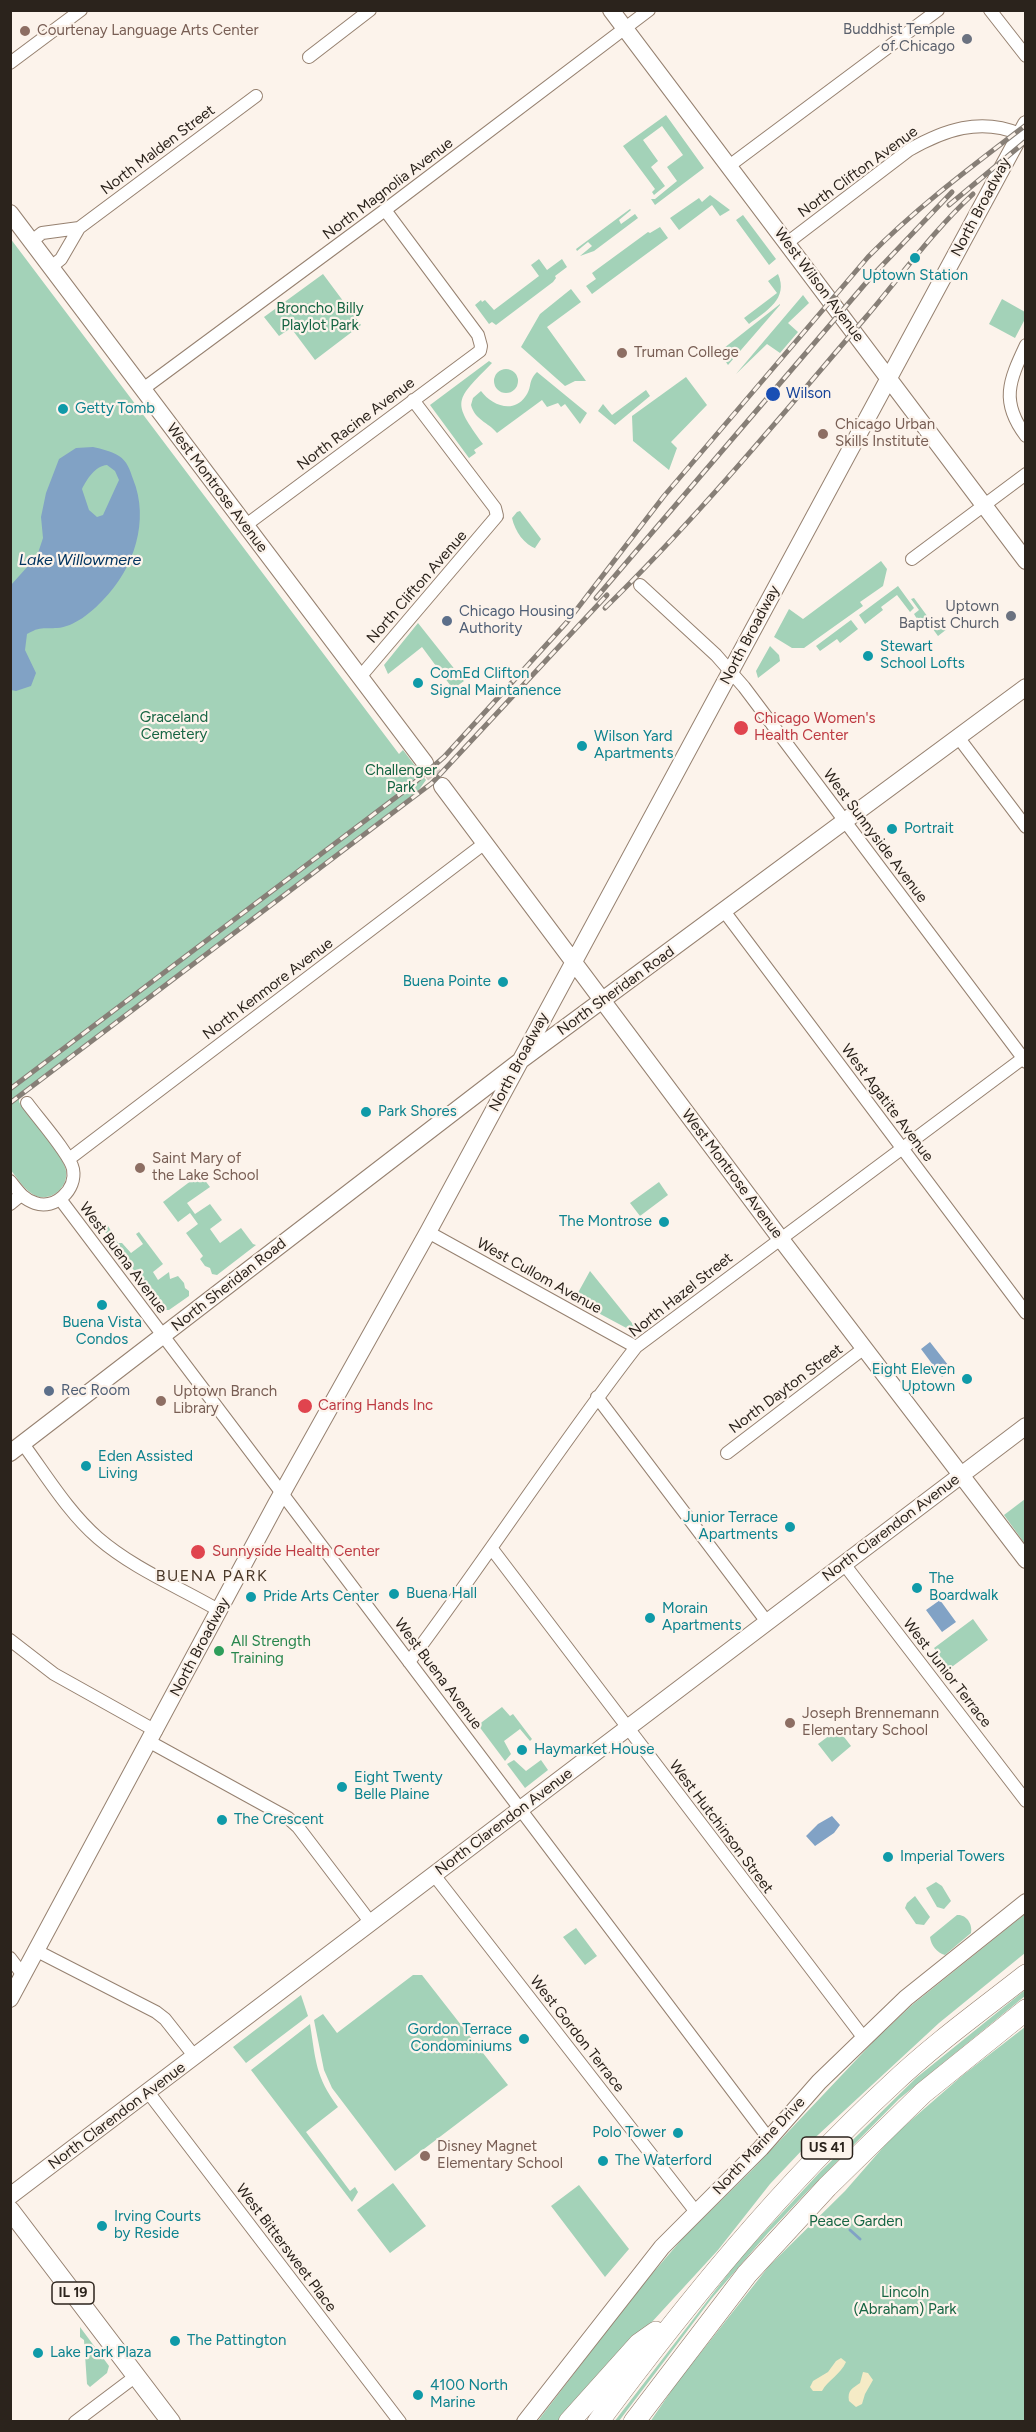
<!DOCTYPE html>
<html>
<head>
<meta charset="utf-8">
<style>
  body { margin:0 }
  #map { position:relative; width:1036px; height:2432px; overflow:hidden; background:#fcf3eb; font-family:Figtree,sans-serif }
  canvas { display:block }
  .frame { position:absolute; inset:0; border:12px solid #2b231c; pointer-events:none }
</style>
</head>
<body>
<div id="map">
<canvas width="1036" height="2432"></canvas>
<div class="frame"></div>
</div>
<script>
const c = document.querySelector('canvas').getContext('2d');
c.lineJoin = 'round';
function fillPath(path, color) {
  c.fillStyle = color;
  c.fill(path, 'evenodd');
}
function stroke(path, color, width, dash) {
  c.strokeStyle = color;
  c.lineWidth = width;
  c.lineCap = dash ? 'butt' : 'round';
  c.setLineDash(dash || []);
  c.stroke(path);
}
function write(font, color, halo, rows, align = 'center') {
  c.font = font + ' Figtree,sans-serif';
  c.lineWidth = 4.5;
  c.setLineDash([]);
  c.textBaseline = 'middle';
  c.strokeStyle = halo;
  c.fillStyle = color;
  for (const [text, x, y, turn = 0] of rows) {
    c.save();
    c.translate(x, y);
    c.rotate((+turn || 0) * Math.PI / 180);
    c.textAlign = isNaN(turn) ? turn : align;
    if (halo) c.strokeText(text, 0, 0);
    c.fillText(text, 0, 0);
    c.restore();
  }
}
const green = new Path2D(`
  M666,115L704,168L655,205L651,199H655L677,181L667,167L683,155L662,126L643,140L658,161L651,167L665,186L654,195L652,192L655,189L623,146Z
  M710,195L730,210L720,216L712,205L679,230L670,218L699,198L702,202Z
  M630,209L631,210L619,220L621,224L635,214L638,218L594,251L580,256L592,246L588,242L577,251L576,249Z
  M743,215L776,259L769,265L736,220Z
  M660,227L668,238L592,294L586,286L596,279L592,273L648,232L650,233Z
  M10,238L399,754L403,750L426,780L418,791L19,1094V1102C33,1123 56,1143 65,1167C71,1184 54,1202 36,1196C25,1191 17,1178 10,1169Z
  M539,259L547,270L562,259L567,267L555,276L556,278L553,282L496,325L492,322L489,324L475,305L481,300L482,302L485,300L494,310L539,276L531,265Z
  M323,274L361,325L315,360L291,328L279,336L264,317Z
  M778,274C789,299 766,311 749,324L744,318L777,293L768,281Z
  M571,289L581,302L547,327L586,381H575L565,386L521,347L540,314Z
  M803,295L809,303L788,323L798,332L780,353L767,344L736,374Z
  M1002,299L1025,312V319L1015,338L989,324Z
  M780,304V305L728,365L719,352Z
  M489,361L492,363C455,401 451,400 483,444L474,450L476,453L469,458L430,405Z
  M494 381a12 12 0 1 1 24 0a12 12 0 1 1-24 0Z
  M537,372L587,413L580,424L565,404L561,407L558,403L547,407L542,400L497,433C488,422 475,420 471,405L473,398L481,391C491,405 513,414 525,397C533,387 527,382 537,372Z
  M686,377L707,405L671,442L677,448L669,470L633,441L632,416Z
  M646,390L650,396L615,425L598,411L603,404L612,415Z
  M517,512L520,511L541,539L535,548L537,549C524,545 515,531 512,518Z
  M881,561L887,569L883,586L860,602L863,606L804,648H792L774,637L789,609L803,619Z
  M898,586L914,608L910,612L897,595L881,607L883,610L865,624L859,615Z
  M914,598L933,624L941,622L947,629L938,636L930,625L928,627L925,624L922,627L914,614L919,610L911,599Z
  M851,620L858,629L840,643L837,639L820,651L816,646Z
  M418,623L464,681L453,689L422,647L388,674L384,665Z
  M770,646L779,655L780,661L758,678L756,671Z
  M200,1174L210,1187L187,1203L195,1214L210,1204L222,1220L210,1229L220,1243L241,1228L253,1244L256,1245L217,1275L212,1274L210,1268L205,1266L200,1259L203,1256L186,1233L198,1224L190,1213L178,1222L163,1202Z
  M659,1182L668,1195L640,1216L630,1203Z
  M107,1224L118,1243H122L131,1253L143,1244L136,1234L139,1232L163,1264L153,1272L158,1280L169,1272L170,1279L178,1276L184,1283L185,1288L189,1291V1296L169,1310H164L102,1228Z
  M590,1271L636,1328L632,1331L574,1300Z
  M1025,1499V1544L1004,1515Z
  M973,1619L988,1640L949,1669L934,1648Z
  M502,1707L510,1716L513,1714L532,1739L530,1741L520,1729L504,1741L511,1754L505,1761L478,1725Z
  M838,1729L851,1746L832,1762L818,1744Z
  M514,1760L526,1771L541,1760L548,1770L525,1788L507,1764Z
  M936,1882L942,1886L951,1901L944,1909L937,1907L926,1888Z
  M915,1896L930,1917L924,1925L916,1924L905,1908L907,1903Z
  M1025,1914V1953L939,2023L805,2147L770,2184L718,2250L561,2421L537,2422L638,2290L683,2238L753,2169L874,2041L912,2005Z
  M957,1915C966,1914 973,1924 971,1933L945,1955C937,1953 931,1945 930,1937Z
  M576,1928L597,1956L585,1965L563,1937Z
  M413,1975H422L508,2085L395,2171L332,2088L324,2070L314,2020L323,2014L337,2033Z
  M1025,1990V1996L899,2099L803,2196L768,2233L712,2298L619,2421L614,2422L741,2257L821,2171L916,2078Z
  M301,1995L308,2016L246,2063L233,2047Z
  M310,2024C316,2061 315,2076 338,2107L306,2132L350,2191L355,2187L358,2192L352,2202L251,2070Z
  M1025,2027V2421L650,2422L676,2384L769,2266L845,2191L893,2136L963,2075Z
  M393,2183L426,2226L390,2253L357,2210Z
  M579,2185L629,2249L605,2277L551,2206Z
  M80,2327L109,2366L107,2373L90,2387L87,2384L84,2340L80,2337Z`);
const sand = new Path2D(`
  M841,2358L846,2362C841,2374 828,2380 822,2391H813L810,2387L813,2381L828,2372L836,2361Z
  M863,2372L868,2373L873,2380L865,2394L862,2404L856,2407L849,2401C847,2390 853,2388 860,2383Z`);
const water = new Path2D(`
  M93,447C102,449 111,451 119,456C127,461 130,470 133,479C150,520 134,569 103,600C92,612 74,627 57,628C42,629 41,626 27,634L25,650L36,673L31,686L16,691L11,690V585L37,556L43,538L41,517L46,493L59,459L76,448ZM107,465L115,471L119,480L103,515L97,517L89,510L82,489C87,479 95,466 107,465Z
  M930,1342L952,1370L942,1377L921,1349Z
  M940,1600L956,1622L942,1632L926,1610Z
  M832,1816L840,1825L834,1833L815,1846L806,1836L818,1824Z`);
const stream = new Path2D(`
  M850,2230L860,2239`);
const secondaryTunnel = new Path2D(`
  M425,763L442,786`);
const street = new Path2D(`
  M990,10L1026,56
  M309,57L370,10
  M10,63L81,10
  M729,166L938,10
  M32,241L42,233L79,228
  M787,243L909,150C944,130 980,117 1020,134
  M51,267L61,259L79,228L256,96
  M1026,345C1009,381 1000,402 1026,436
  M143,389L385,210L649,10
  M246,525L480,351L481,346L478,335L385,210
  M912,559L1026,474
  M640,585L716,655L744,687L1026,1062
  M360,677L497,516L495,508L413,400
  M958,737L1026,827
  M724,911L1026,1313
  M69,1159L485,843
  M10,1181C18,1191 23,1199 35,1203C55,1210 77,1190 73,1169C70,1154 37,1117 27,1103
  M60,1199L769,2139
  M10,1204L21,1195
  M428,1232L636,1347
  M597,1397L767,1622
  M23,1444C46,1475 68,1512 98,1538C134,1569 179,1587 220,1611
  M727,1453L863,1349
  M492,1549L863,2037
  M844,1564L1026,1801
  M10,1640L54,1674L156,1731
  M409,1662C487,1558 557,1449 636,1347L1026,1056
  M150,1742L288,1818L298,1827L371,1923
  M434,1875L696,2212
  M37,1951L156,2012L165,2019L195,2057
  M10,1958L23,1975
  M148,2092L400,2422
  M75,2422L136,2376`);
const secondary = new Path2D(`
  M611,10L1026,561
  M10,213L425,763
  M442,786L780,1238L1026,1560
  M10,1453L520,1061L1026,687
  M10,1999L276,1504L428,1232L1026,124
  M10,2196L1026,1426
  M525,2422L662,2247L761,2148L819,2082L906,1998L1026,1902`);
const primary = new Path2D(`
  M10,2210L171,2422`);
const highway = new Path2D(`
  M569,2422L639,2344L656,2332
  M598,2422C688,2301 781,2187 891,2085C933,2045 980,2011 1026,1975
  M634,2422L747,2274L827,2187L923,2093L1026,2010`);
const rail = new Path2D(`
  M949,205L1026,141
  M596,598L871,277L952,192
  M605,608C698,517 781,416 866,317C901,276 933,231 973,194
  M10,1089L407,789L444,757L567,622L664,496L868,257C916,208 971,167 1026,125
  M10,1103L432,783L607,595`);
const markers = [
  [25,31,6,"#8d6e63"],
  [967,39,6,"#6b7280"],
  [915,258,6,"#0f9aa8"],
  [622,353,6,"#8d6e63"],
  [773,394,8,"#1a4fb4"],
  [63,409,6,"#0f9aa8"],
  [823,434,6,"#8d6e63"],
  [1011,616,6,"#6b7280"],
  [447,621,6,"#5c6f8a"],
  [868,656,6,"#0f9aa8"],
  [418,683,6,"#0f9aa8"],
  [741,728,8,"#e0444e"],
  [582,746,6,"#0f9aa8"],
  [892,829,6,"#0f9aa8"],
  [503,982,6,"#0f9aa8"],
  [366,1112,6,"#0f9aa8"],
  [140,1168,6,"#8d6e63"],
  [664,1222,6,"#0f9aa8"],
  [102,1305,6,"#0f9aa8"],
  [967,1379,6,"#0f9aa8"],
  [49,1391,6,"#5c6f8a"],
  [161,1401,6,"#8d6e63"],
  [305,1406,8,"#e0444e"],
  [86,1466,6,"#0f9aa8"],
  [790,1527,6,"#0f9aa8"],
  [198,1552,8,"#e0444e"],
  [917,1588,6,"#0f9aa8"],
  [394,1594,6,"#0f9aa8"],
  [251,1597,6,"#0f9aa8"],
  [650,1618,6,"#0f9aa8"],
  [219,1651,6,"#2e9e5b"],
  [790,1723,6,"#8d6e63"],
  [522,1750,6,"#0f9aa8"],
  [342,1787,6,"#0f9aa8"],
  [222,1820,6,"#0f9aa8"],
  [888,1857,6,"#0f9aa8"],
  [524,2039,6,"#0f9aa8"],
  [678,2133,6,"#0f9aa8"],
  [425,2156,6,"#8d6e63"],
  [603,2161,6,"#0f9aa8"],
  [102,2226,6,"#0f9aa8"],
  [175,2341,6,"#0f9aa8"],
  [38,2353,6,"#0f9aa8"],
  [418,2395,6,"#0f9aa8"]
];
const shields = [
  [827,2148,51],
  [73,2293,42]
];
const shieldNames = [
  ["US 41",827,2148],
  ["IL 19",73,2293]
];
const worshipNames = [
  ["Buddhist Temple",955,30],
  ["of Chicago",955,47],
  ["Uptown",999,607],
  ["Baptist Church",999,624]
];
const educationNames = [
  ["Courtenay Language Arts Center",37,31],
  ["Truman College",634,353],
  ["Chicago Urban",835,425],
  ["Skills Institute",835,442],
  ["Saint Mary of",152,1159],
  ["the Lake School",152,1176],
  ["Uptown Branch",173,1392],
  ["Library",173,1409],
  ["Joseph Brennemann",802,1714],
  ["Elementary School",802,1731],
  ["Disney Magnet",437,2147],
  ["Elementary School",437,2164]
];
const streetNames = [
  ["North Malden Street",158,150,-37],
  ["North Clifton Avenue",858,172,-36],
  ["North Magnolia Avenue",388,189,-37],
  ["North Broadway",981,207,-62],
  ["West Wilson Avenue",819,285,53],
  ["North Racine Avenue",356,424,-37],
  ["West Montrose Avenue",217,488,53],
  ["North Clifton Avenue",417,587,-49],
  ["North Broadway",750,635,-62],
  ["West Sunnyside Avenue",875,836,53],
  ["North Kenmore Avenue",268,989,-37],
  ["North Sheridan Road",616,991,-36],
  ["North Broadway",519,1062,-62],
  ["West Agatite Avenue",887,1103,53],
  ["West Montrose Avenue",732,1174,53],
  ["West Buena Avenue",123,1258,53],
  ["West Cullom Avenue",539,1276,29],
  ["North Sheridan Road",229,1285,-38],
  ["North Hazel Street",681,1295,-38],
  ["North Dayton Street",786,1389,-37],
  ["North Clarendon Avenue",891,1528,-37],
  ["North Broadway",200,1647,-62],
  ["West Junior Terrace",947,1673,52],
  ["West Buena Avenue",438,1674,53],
  ["North Clarendon Avenue",504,1822,-37],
  ["West Hutchinson Street",721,1827,53],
  ["West Gordon Terrace",577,2034,52],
  ["North Clarendon Avenue",117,2116,-37],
  ["North Marine Drive",759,2146,-47],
  ["West Bittersweet Place",286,2248,53]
];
const cultureNames = [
  ["Uptown Station",915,276,"center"],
  ["Getty Tomb",75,409],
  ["Stewart",880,647],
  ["School Lofts",880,664],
  ["ComEd Clifton",430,674],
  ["Signal Maintanence",430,691],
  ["Wilson Yard",594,737],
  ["Apartments",594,754],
  ["Portrait",904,829],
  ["Buena Pointe",491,982,"right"],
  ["Park Shores",378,1112],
  ["The Montrose",652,1222,"right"],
  ["Buena Vista",102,1323,"center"],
  ["Condos",102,1340,"center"],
  ["Eight Eleven",955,1370,"right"],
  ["Uptown",955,1387,"right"],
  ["Eden Assisted",98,1457],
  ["Living",98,1474],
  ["Junior Terrace",778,1518,"right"],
  ["Apartments",778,1535,"right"],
  ["The",929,1579],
  ["Boardwalk",929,1596],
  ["Buena Hall",406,1594],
  ["Pride Arts Center",263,1597],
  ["Morain",662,1609],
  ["Apartments",662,1626],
  ["Haymarket House",534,1750],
  ["Eight Twenty",354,1778],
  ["Belle Plaine",354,1795],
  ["The Crescent",234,1820],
  ["Imperial Towers",900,1857],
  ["Gordon Terrace",512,2030,"right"],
  ["Condominiums",512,2047,"right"],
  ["Polo Tower",666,2133,"right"],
  ["The Waterford",615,2161],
  ["Irving Courts",114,2217],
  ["by Reside",114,2234],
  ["The Pattington",187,2341],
  ["Lake Park Plaza",50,2353],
  ["4100 North",430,2386],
  ["Marine",430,2403]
];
const parkNames = [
  ["Broncho Billy",320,309],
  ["Playlot Park",320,326],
  ["Graceland",174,718],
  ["Cemetery",174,735],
  ["Challenger",401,771],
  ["Park",401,788],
  ["Peace Garden",856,2222],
  ["Lincoln",905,2293],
  ["(Abraham) Park",905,2310]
];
const transitNames = [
  ["Wilson",786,394]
];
const serviceNames = [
  ["Chicago Housing",459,612],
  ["Authority",459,629],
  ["Rec Room",61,1391]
];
const healthNames = [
  ["Chicago Women's",754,719],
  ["Health Center",754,736],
  ["Caring Hands Inc",318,1406],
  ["Sunnyside Health Center",212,1552]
];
const leisureNames = [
  ["All Strength",231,1642],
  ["Training",231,1659]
];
const waterNames = [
  ["Lake Willowmere",80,560]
];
const neighbourhoodNames = [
  ["BUENA PARK",212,1576]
];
fillPath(green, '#a3d2b8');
fillPath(sand, '#f5ebc6');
fillPath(water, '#81a2c5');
stroke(stream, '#81a2c5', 3);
stroke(secondaryTunnel, '#d2c9c2', 16, [16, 8]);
stroke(street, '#968170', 14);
stroke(secondary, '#968170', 18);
stroke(primary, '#968170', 20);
stroke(highway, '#968170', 22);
stroke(street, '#fff', 12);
stroke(secondary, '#fff', 16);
stroke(primary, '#fff', 18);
stroke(highway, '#fff', 21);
stroke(rail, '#877f77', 5);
stroke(rail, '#fcf3eb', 3, [9]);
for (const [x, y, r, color] of markers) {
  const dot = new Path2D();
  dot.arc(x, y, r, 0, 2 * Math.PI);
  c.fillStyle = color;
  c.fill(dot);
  stroke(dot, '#fcf3eb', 2);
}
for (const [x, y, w] of shields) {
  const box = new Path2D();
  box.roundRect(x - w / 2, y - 11, w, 22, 4.5);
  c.fillStyle = '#fcf3eb';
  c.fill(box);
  stroke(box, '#2b231c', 1.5);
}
write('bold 14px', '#2b231c', null, shieldNames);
write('15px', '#5b616d', '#fcf3eb', worshipNames, 'right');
write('15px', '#785e54', '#fcf3eb', educationNames, 'left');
write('15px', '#2b231c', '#fcf3eb', streetNames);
write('15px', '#0d838f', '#fcf3eb', cultureNames, 'left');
write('15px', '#166543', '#fcf3eb', parkNames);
write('15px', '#164399', '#fcf3eb', transitNames, 'left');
write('15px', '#4e5e75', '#fcf3eb', serviceNames, 'left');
write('15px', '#be3a42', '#fcf3eb', healthNames, 'left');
write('15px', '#27864d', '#fcf3eb', leisureNames, 'left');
write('italic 16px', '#003460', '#fcf3eb', waterNames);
c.letterSpacing = '1.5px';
write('16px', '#4b3929', '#fcf3eb', neighbourhoodNames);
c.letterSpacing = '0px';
</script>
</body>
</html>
